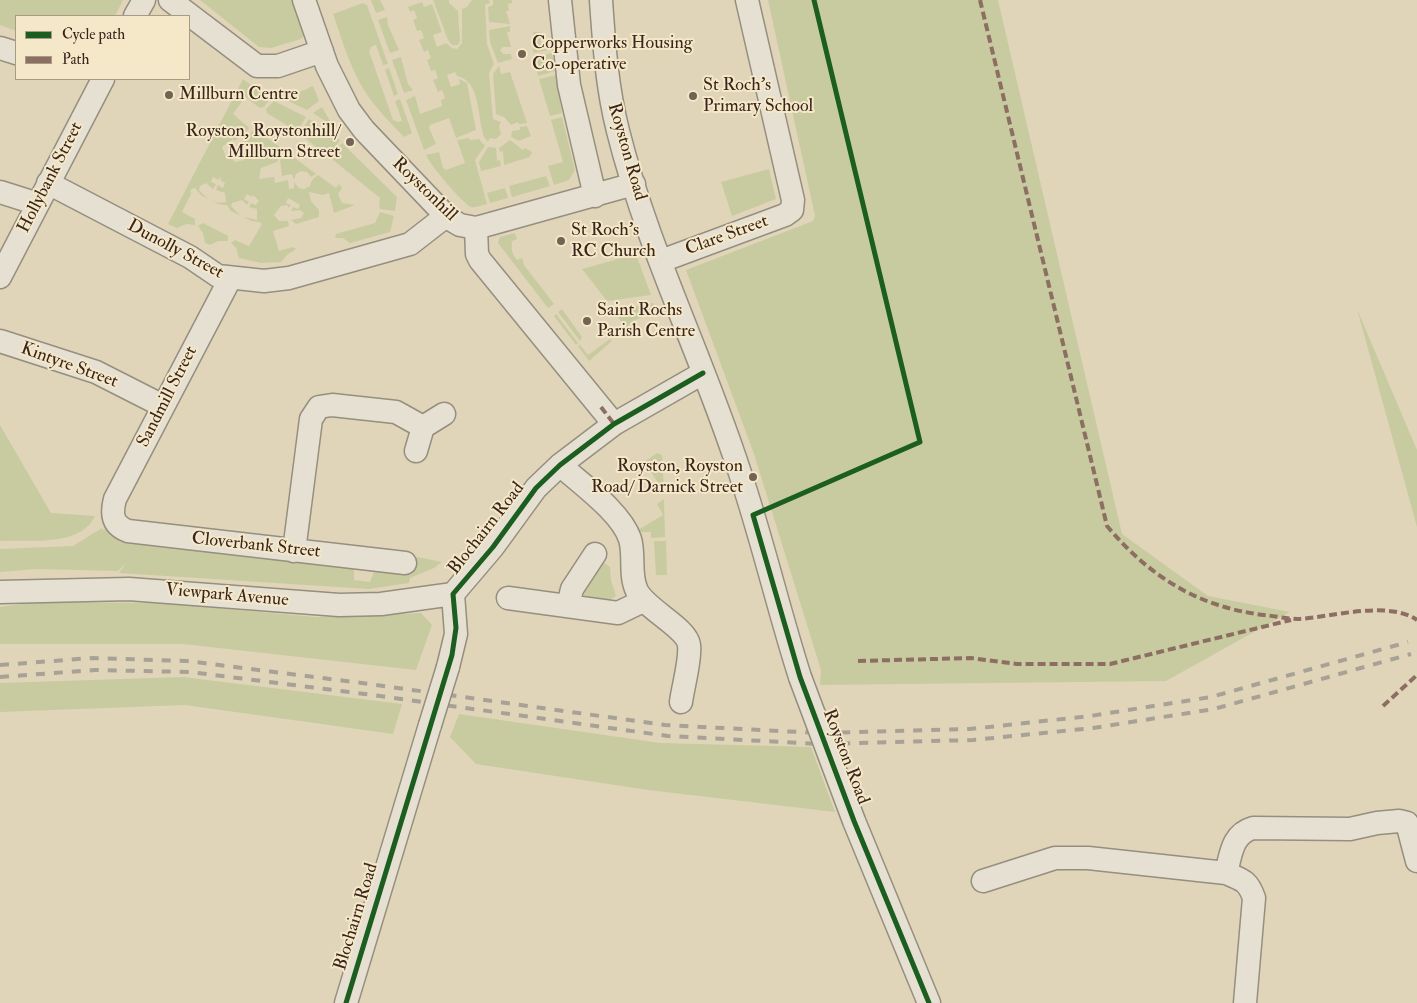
<!DOCTYPE html>
<html>
<head>
<meta charset="utf-8">
<style>
  body { margin:0 }
  #map { position:relative; width:1417px; height:1003px; overflow:hidden; background:#e0d5b9; font-family:"IM FELL Double Pica",serif }
  canvas { display:block }
  .legend { position:absolute; left:15px; top:15px; width:175px; height:65px; box-sizing:border-box; background:#f5e8c8; border:1px solid #aa9a84; margin:0; padding:6px 9px; list-style:none; font-size:15px; color:#39251e }
  .legend li { display:flex; align-items:center; gap:10px; height:25px }
  .legend b { width:25px; border:1px solid #aa9a84 }
</style>
</head>
<body>
<div id="map">
<canvas width="1417" height="1003"></canvas>
<ul class="legend">
<li><b style="height:6px;background:#1b5e20"></b>Cycle path</li>
<li><b style="height:6px;background:#8d6e63"></b>Path</li>
</ul>
</div>
<script>
const c = document.querySelector('canvas').getContext('2d');
c.lineJoin = 'round';
function fillPath(path, color) {
  c.fillStyle = color;
  c.fill(path, 'evenodd');
}
function stroke(path, color, width, dash) {
  c.strokeStyle = color;
  c.lineWidth = width;
  c.lineCap = dash ? 'butt' : 'round';
  c.setLineDash(dash || []);
  c.stroke(path);
}
function write(font, color, halo, rows, align = 'center') {
  c.font = font + ' "IM FELL Double Pica",serif';
  c.lineWidth = 4;
  c.setLineDash([]);
  c.textBaseline = 'middle';
  c.strokeStyle = halo;
  c.fillStyle = color;
  for (const [text, x, y, turn = 0] of rows) {
    c.save();
    c.translate(x, y);
    c.rotate((+turn || 0) * Math.PI / 180);
    c.textAlign = isNaN(turn) ? turn : align;
    if (halo) c.strokeText(text, 0, 0);
    c.fillText(text, 0, 0);
    c.restore();
  }
}
const green = new Path2D(`
  M0,0H123L115,16H16V31L0,25Z
  M200,0H293L304,36L301,39L271,48L259,47Z
  M371,0H380L385,10L376,13Z
  M433,0H449V3L458,11L460,41L458,45H452L448,40Z
  M472,0H489L490,3L485,5L487,44L494,64L489,73L493,119L501,122L499,126L501,134L496,139L490,138L488,142L484,137C477,117 481,81 457,76L455,72L447,75L451,87L460,84L459,79L467,83L476,130L456,138L449,118L430,125L429,128L436,144L424,150L406,100L415,96L420,114L442,106L441,100L445,98L442,90L438,92L433,80L438,78L435,70L431,71L427,60L431,58L428,50L424,52L419,40L424,38L421,30L417,31L413,20L417,18L414,10L410,12L408,7L422,2L424,7L432,4L442,32L433,35L437,47L446,43L452,48L457,49L462,43V9L467,7Z
  M493,0H512V3L508,4L509,11H506L510,24L489,22L488,7L493,5Z
  M768,0H998L1122,534L1208,596L1290,612L1166,681L820,685L821,670L754,454L686,270L813,221L815,216Z
  M363,3L367,5L388,64L383,65L376,45L372,46L369,51L393,120L398,122L402,121L395,101L400,99L412,133L404,137C390,122 375,108 364,90C350,67 342,40 333,14Z
  M387,17L388,25L399,50L390,53L378,20Z
  M510,26V32H507L511,47H503L500,50L503,54H511L512,59L498,63L490,42L489,30Z
  M533,32H540L541,45L554,44V49L533,53L534,43H536V35H534Z
  M552,53L555,71L538,76L533,57Z
  M401,57L408,84L413,90L404,93L392,60Z
  M499,66L501,74L510,72L527,123L519,124L518,122L511,125L504,117L496,114L493,74Z
  M389,68L398,94L394,96L385,70Z
  M556,75L562,113L550,116L539,79Z
  M243,79L270,99L264,107L260,108L245,97L233,114L249,128L243,136L234,141L233,139L222,147L226,157H231L235,162L244,160L245,147H243V143L254,129L283,149L277,162L261,168L259,179L274,177L275,183L288,180L289,189L294,188V182L299,188L304,189L310,186L312,180L318,175L336,188L339,184L342,188L338,194L342,203L355,205L334,213L329,193L323,195L309,192L311,201L319,210V217L296,224L291,220L301,218L304,213L300,210L291,211L293,207L298,209L300,205L288,198L286,203L291,205L289,208L287,205L281,206L274,215L279,221H288L289,226L273,231L279,251L293,247L296,249L288,254L281,262L261,263L239,258L236,248L231,243L235,240L249,246L262,224L259,222L251,221L244,217L257,220V209L249,207L251,203L256,205L259,201L253,195L252,197L247,194L244,199L249,202L247,205L242,200L232,203L231,206L241,216L231,211L227,205L218,204L211,200L219,203L226,202L225,193L216,190L218,185L223,188L225,183L221,181L220,177L218,180L213,177L211,182L216,184L213,189L206,183L200,186L199,190L208,199L201,195L195,188L190,190L191,194L182,212L195,219V225L186,224L177,228L168,224Z
  M313,86L319,101L307,110L284,99Z
  M274,101L306,117L298,130H294L267,113L266,109Z
  M322,107L333,126L313,113Z
  M562,117L575,170L569,180L554,185L548,166L563,162L551,120Z
  M309,119L340,140L330,154L326,155L301,135L300,132Z
  M527,126L531,136L519,141L511,137L512,131L520,130V127Z
  M469,138L470,140L479,139L485,146L475,160L487,204C482,205 476,208 471,207C463,204 429,164 426,155L439,152L443,168L446,170L465,163L457,140Z
  M510,140L523,150L525,148L532,152L530,157L504,165L503,151L500,152L499,148Z
  M342,143L397,197L395,211L380,209L379,206L380,198L333,160L332,156Z
  M488,147L496,148L497,161L500,160L501,166L481,171L479,162Z
  M287,152L316,174L311,177L307,172L301,171L296,174L294,180L292,174L282,176L280,160Z
  M769,169L776,199L732,216L721,182Z
  M546,176L550,186L512,197L509,186Z
  M505,188L508,198L490,203L487,193Z
  M380,212L394,216L390,232L350,243L343,238H335L336,234L375,223Z
  M203,223L228,236V241H218L210,245L205,243L203,233L198,226Z
  M515,233L517,239L512,241C511,249 512,254 517,260L522,258L524,265L554,304L548,308L498,243L500,237Z
  M636,254L651,295L607,301L582,269Z
  M653,303L656,311L633,321L626,328L615,313L621,309Z
  M562,309L582,337L580,341L558,312Z
  M1357,309L1417,450V527Z
  M556,314L578,343L576,345L554,316Z
  M610,339L612,341L589,361L578,346L580,345L588,355Z
  M0,425L51,513L95,516C80,548 29,539 0,541Z
  M657,453L662,455L664,491L644,462Z
  M664,499L665,537L651,538V532H639L638,530L663,515L657,504Z
  M107,527L114,538L350,565L354,570V580L370,582L375,569L412,556L442,562L434,568L410,578L409,583L369,589L119,573L126,563L118,571L37,569L0,572V549L73,546L102,528L103,530Z
  M654,541H666L667,575H656Z
  M600,560L610,567L611,580L616,596L604,603L585,598L582,590Z
  M37,602L161,603L316,617L421,613L432,625L416,670L183,644H0V607Z
  M183,677L402,704L393,734L185,705L0,712V683Z
  M459,714L660,743L811,747L835,812L648,790L476,764L450,737Z`);
const minor = new Path2D(`
  M170,0L257,66H278L322,51
  M304,0L327,66L349,110L364,130L448,218L460,225L476,228L477,254L480,260L614,424
  M560,0L569,85L595,196
  M601,0C604,44 607,88 618,131C647,247 702,356 739,470C762,538 778,608 800,677
  M135,16L144,0
  M0,48L16,53
  M48,183L190,257L218,276L264,281L289,278L410,244L446,216
  M0,192L38,204
  M476,228L634,184
  M661,261L785,215L792,210L793,200L747,0
  M0,277L103,79
  M230,279L115,499C111,514 112,525 128,531L405,563
  M0,341L96,372L163,406
  M416,451L423,427L444,414
  M560,465C581,484 621,512 630,539C635,556 629,575 637,591C647,610 687,628 689,645C691,660 683,686 681,702
  M294,551L311,419L319,407L332,405L396,412L423,427
  M0,592L129,589L339,605L381,604L453,594
  M508,598L618,613L643,601
  M568,606L572,589L595,554
  M448,667L456,634L453,594L493,547L536,488L560,465L614,424L703,373
  M854,821L929,1003
  M1226,873C1231,854 1232,834 1253,828L1350,829L1377,823L1399,821L1407,823L1417,861
  M983,881L1055,858H1088L1226,873C1243,880 1248,881 1254,898L1245,1003
  M346,1003L430,725`);
const rail = new Path2D(`
  M0,665L92,658L187,661L362,683L665,725L818,733L970,729L1090,716L1211,697L1408,642
  M0,677L95,670L190,672L365,694L668,736L820,744L973,740L1093,728L1214,709L1411,654`);
const minorBridge = new Path2D(`
  M800,677L854,821
  M430,725L448,667`);
const quiet = new Path2D(`
  M980,0L1107,526C1150,577 1198,607 1264,615C1275,616 1287,619 1298,619C1332,617 1388,600 1417,620
  M601,407L614,424
  M858,661L971,658L1017,664H1110L1291,620
  M1383,706L1417,675`);
const cycleway = new Path2D(`
  M814,0L920,442L753,515L800,677L854,821L929,1003
  M346,1003L452,655L456,628L453,594L493,547L536,488L560,465L614,424L703,373`);
const markers = [
  [522,54,5,"#736354"],
  [169,95,5,"#736354"],
  [693,96,5,"#736354"],
  [350,142,5,"#736354"],
  [561,241,5,"#736354"],
  [587,321,5,"#736354"],
  [753,477,5,"#736354"]
];
const poiNames = [
  ["Copperworks Housing",532,44],
  ["Co-operative",532,65],
  ["St Roch's",703,86],
  ["Primary School",703,107],
  ["Millburn Centre",179,95],
  ["Royston, Roystonhill/",340,132,"right"],
  ["Millburn Street",340,153,"right"],
  ["St Roch's",571,231],
  ["RC Church",571,252],
  ["Saint Rochs",597,311],
  ["Parish Centre",597,332],
  ["Royston, Royston",743,467,"right"],
  ["Road/ Darnick Street",743,488,"right"]
];
const streetNames = [
  ["Royston Road",626,152,74],
  ["Hollybank Street",51,178,-63],
  ["Roystonhill",424,190,44],
  ["Clare Street",727,236,-20],
  ["Dunolly Street",175,250,28],
  ["Kintyre Street",69,366,20],
  ["Sandmill Street",168,397,-63],
  ["Blochairn Road",487,529,-52],
  ["Cloverbank Street",256,546,6],
  ["Viewpark Avenue",227,596,5],
  ["Royston Road",845,757,69],
  ["Blochairn Road",357,917,-73]
];
fillPath(green, '#c8cba0');
stroke(minor, '#968e7e', 25);
stroke(minor, '#e5e0d2', 22);
stroke(rail, '#a8a196', 4, [9, 9]);
stroke(minorBridge, '#968e7e', 25, []);
stroke(minorBridge, '#e5e0d2', 22);
stroke(quiet, '#8d6e63', 4, [8, 4]);
stroke(cycleway, '#1b5e20', 5);
for (const [x, y, r, color] of markers) {
  const dot = new Path2D();
  dot.arc(x, y, r, 0, 2 * Math.PI);
  c.fillStyle = color;
  c.fill(dot);
  stroke(dot, '#f5e8c8', 2);
}
write('18px', '#39251e', '#f5e8c8', poiNames, 'left');
write('18px', '#39251e', '#f5e8c8', streetNames);
</script>
</body>
</html>
